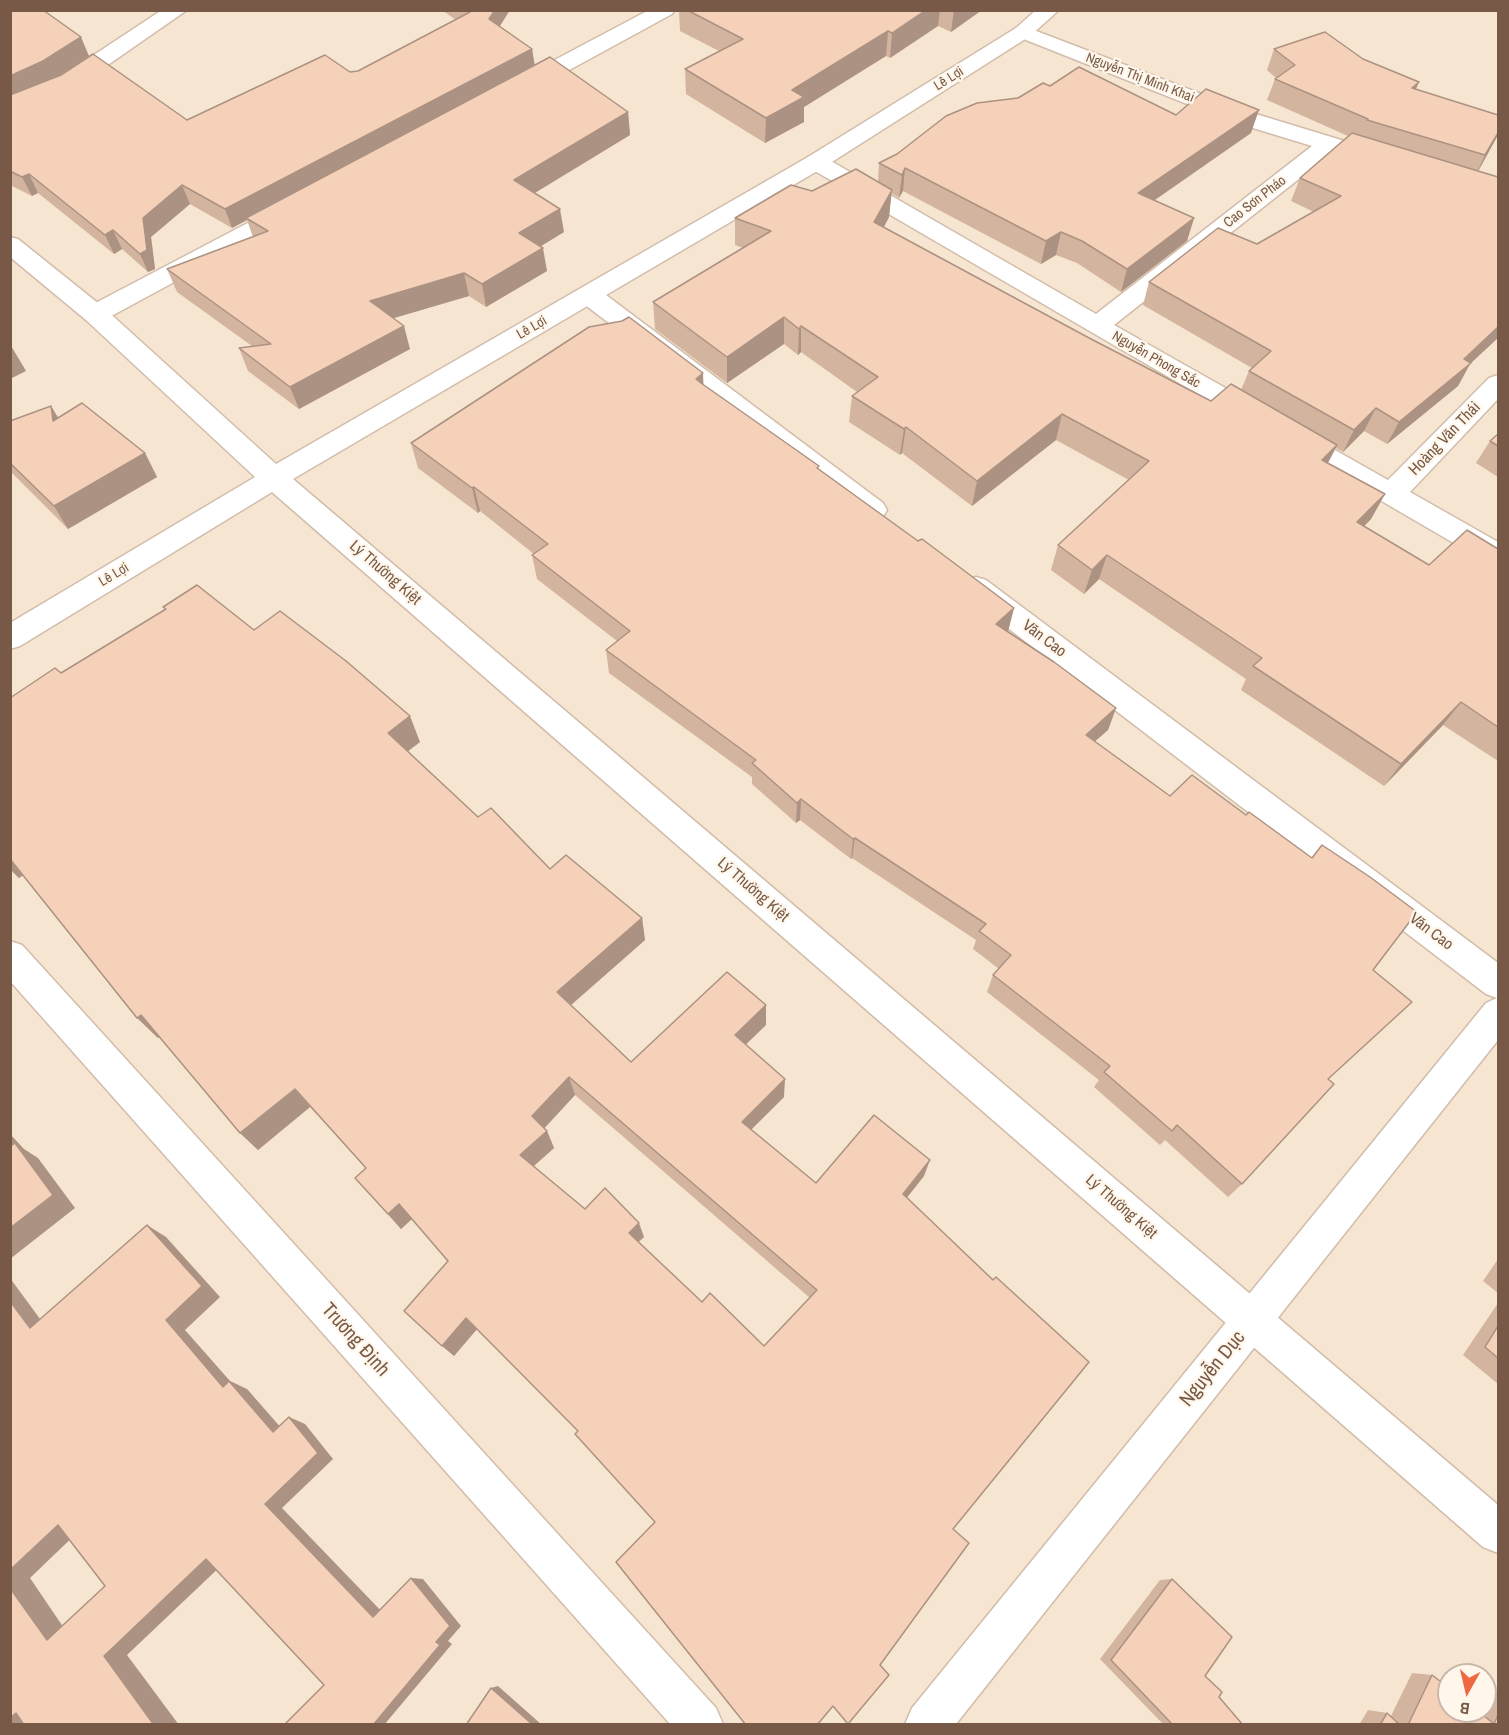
<!DOCTYPE html>
<html>
<head>
<meta charset="utf-8">
<style>
  body { margin:0 }
  #map { position:relative; width:1509px; height:1735px; overflow:hidden; background:#fef4e4; font-family:"Archivo Narrow",sans-serif }
  canvas { display:block }
  .frame { position:absolute; inset:0; border:12px solid #785947; pointer-events:none }
  .north { position:absolute; left:1437px; top:1663px; width:60px; height:60px; box-sizing:border-box; background:#fff7eb; border:2px solid #c9b8a9; border-radius:50%; rotate:188deg; font-size:16px; font-weight:700; line-height:24px; text-align:center; color:#785947 }
  .north::after { content:''; display:block; margin:auto; width:21px; height:27px; background:#f06841; clip-path:polygon(50% 0,100% 100%,50% 72%,0 100%) }
</style>
</head>
<body>
<div id="map">
<canvas width="1509" height="1735"></canvas>
<div class="frame"></div>
<div class="north">B</div>
</div>
<script>
const c = document.querySelector('canvas').getContext('2d');
c.lineJoin = 'round';
function fillPath(path, color) {
  c.fillStyle = color;
  c.fill(path, 'evenodd');
}
function stroke(path, color, width, dash) {
  c.strokeStyle = color;
  c.lineWidth = width;
  c.lineCap = dash ? 'butt' : 'round';
  c.setLineDash(dash || []);
  c.stroke(path);
}
function write(font, color, halo, rows, align = 'center') {
  c.font = font + ' "Archivo Narrow",sans-serif';
  c.lineWidth = 4.5;
  c.setLineDash([]);
  c.textBaseline = 'middle';
  c.strokeStyle = halo;
  c.fillStyle = color;
  for (const [text, x, y, turn = 0] of rows) {
    c.save();
    c.translate(x, y);
    c.rotate((+turn || 0) * Math.PI / 180);
    c.textAlign = isNaN(turn) ? turn : align;
    if (halo) c.strokeText(text, 0, 0);
    c.fillText(text, 0, 0);
    c.restore();
  }
}
const residential = new Path2D(`
  M11,11H1498V1724H11ZM1449,1675H1485V1711H1449Z`);
const minor = new Path2D(`
  M162,10H187L69,92L10,117V102L53,82Z
  M649,10H675L672,14L529,92L521,93L513,92L510,87L513,82Z
  M1023,26L1246,111L1387,154L1390,159L1387,164L1379,166L1333,152L1114,325L1388,480L1489,378L1498,375V399L1410,492L1498,542V565L1488,563L808,167L805,162L808,157L816,155L824,157L1096,314L1312,146L1230,121L1016,36L1013,32L1016,28Z
  M290,203L298,205L302,210L298,215L104,320L95,322L86,320L83,314L86,308L282,205Z
  M589,287L598,289L883,503L887,510L883,517L873,520L863,517L580,301L577,295L580,289Z
  M976,577L986,580L1498,963V1040L956,1724H905L912,1708L1486,1003L1497,998L1486,994L966,596L962,588L966,580Z
  M10,941L22,945L716,1708L723,1724H670L10,981Z`);
const tertiary = new Path2D(`
  M1036,10H1059L1030,36L824,167L293,479L1498,1505V1553L1483,1547L272,492L20,646L10,649V623L255,477L86,320L10,257V237L18,239L104,308L276,464L808,157L1016,28Z`);
const wall = new Path2D(`
  M10,10L89,56L57,77L187,120L358,71L456,20L442,10H510L500,26L532,49L535,66L628,112L630,135L535,193L564,232L541,246L547,271L486,307L469,296L394,318L410,349L299,409L248,371L239,348L252,346L177,292L167,269L253,237L247,220L232,228L190,204L151,237L155,269L148,272L122,249L114,254L38,193L32,196L10,185Z
  M679,10H982L951,32L938,26L890,58L886,56L804,107V122L765,143L686,94L685,69L719,51L680,31Z
  M1274,49L1363,59L1416,90L1498,135L1478,171L1470,364L1458,386L1387,444L1364,431L1343,452L1336,448L1328,463L1385,494L1371,519L1364,526L1429,565L1498,549V761L1443,725L1384,786L1241,690L1246,679L1099,579L1084,594L1051,570L1058,545L1129,480L1056,440L972,506L902,453L900,455L849,422L852,396L857,392L801,352L798,355L784,344L727,383L655,329L653,302L743,248L735,245V218L812,191L878,182L879,163L1018,98L1050,86L1251,133L1154,200L1194,218L1187,241L1121,292L1077,263L1056,255L1041,264L903,191L899,198L891,193L889,217L884,227L1091,339L1211,401L1241,390L1249,371L1252,368L1143,305L1149,282L1257,244L1314,212L1291,201L1300,178L1348,136L1267,100L1275,79L1276,78L1267,70Z
  M704,385L918,541L1014,608L1008,632L1116,708L1108,730L1095,741L1373,970L1329,1079L1242,1184L1228,1197L1165,1140L1160,1145L1094,1087L1099,1080L987,992L993,975L999,969L973,949L976,940L852,858L851,859L800,820L796,823L752,784V777L609,673L606,650L617,641L537,579L532,555L534,554L480,511L478,513L418,468L411,443Z
  M51,406L58,418L145,453L157,477L68,529L10,471V421Z
  M1498,434V477L1476,463L1490,441Z
  M163,607L254,630L420,742L408,751L478,817L550,869L642,918L645,940L571,1005L631,1062L766,1005V1025L746,1044L784,1097L751,1129L816,1183L924,1176L907,1197L953,1529L833,1706L655,1522L578,1431L477,1329L454,1356L448,1262L412,1219L401,1229L355,1178L366,1168L310,1107L258,1150L240,1133L159,1036L158,1038L23,875L19,878L10,869V698L61,673L165,610ZM575,1095L810,1298L764,1346L702,1302L638,1242L644,1237L585,1209L534,1166L554,1148L547,1131L544,1128Z
  M1498,1259V1293L1483,1281Z
  M1498,1303V1384L1463,1355Z
  M1172,1579L1205,1676L1219,1697L1243,1725H1164L1100,1659L1160,1580Z
  M1412,1673L1432,1675L1449,1711H1485V1696L1488,1691L1498,1692V1725H1359L1368,1710L1387,1713L1391,1716Z`);
const shadedWall = new Path2D(`
  M495,10H510L492,38L489,19Z
  M926,10H940L938,26L890,58L892,33Z
  M954,10H982L951,32Z
  M888,31L886,56L804,107V122L765,143L766,118L792,90Z
  M81,37L89,56L52,80L10,99V76Z
  M532,49L535,68L246,218L247,220L232,228L225,209Z
  M1419,82L1410,103L1412,88Z
  M1259,110L1251,133L1132,216L1138,193Z
  M628,112L630,135L518,203L514,180Z
  M1498,133V135L1475,177L1485,155Z
  M905,168L903,191L899,198L902,175Z
  M29,174L38,193L32,196L22,177Z
  M182,185L190,204L151,237L155,269L148,272L140,254L143,218Z
  M892,190L889,217L872,249L874,222Z
  M560,209L564,232L523,257L519,233Z
  M1194,218L1187,241L1121,292L1127,269Z
  M113,230L122,249L114,254L105,235Z
  M1061,232L1056,255L1041,264L1046,241Z
  M543,248L547,271L486,307L482,284Z
  M464,273L469,296L377,323L370,301Z
  M784,317V344L727,383V357Z
  M404,326L410,349L299,409L290,387Z
  M801,326V352L798,355L799,329Z
  M1498,327V338L1470,364L1458,386L1387,444L1399,422Z
  M10,344L26,371L10,379Z
  M703,373L704,399L696,379Z
  M51,406L65,429L53,421Z
  M1376,408L1364,431L1343,452L1354,430Z
  M1062,414L1056,440L972,506L977,481Z
  M906,427L902,453L900,455L904,429Z
  M1337,445L1324,470L1322,460Z
  M145,453L157,477L68,529L54,506Z
  M474,487L480,511L478,513L472,488Z
  M1385,494L1371,519L1344,547L1357,522Z
  M1107,555L1099,579L1084,594L1092,570Z
  M1014,608L1008,631L990,647L996,624Z
  M1461,702L1443,725L1384,786L1401,764Z
  M1116,708L1108,730L1078,756L1086,735Z
  M410,716L420,742L399,758L388,733Z
  M801,799L800,820L796,823L797,803Z
  M855,838L852,858L851,859L853,839Z
  M10,857L26,873L19,878L10,869Z
  M642,918L645,940L563,1012L557,992Z
  M766,1005V1025L736,1054L735,1035Z
  M141,1015L161,1035L158,1038L137,1018Z
  M569,1077L575,1095L540,1133L532,1116Z
  M785,1079L784,1097L742,1139V1122Z
  M295,1089L310,1107L258,1150L240,1133Z
  M547,1131L554,1148L528,1171L520,1155Z
  M10,1134L24,1149L38,1158L75,1208L10,1259Z
  M930,1160L924,1176L898,1209L903,1194Z
  M399,1204L412,1219L401,1229L388,1214Z
  M639,1223L644,1237L633,1247L629,1233Z
  M147,1225L166,1237L220,1297L185,1330L230,1381L247,1389L290,1438L273,1432L223,1387L166,1320Z
  M10,1278L54,1338L30,1328L10,1301Z
  M466,1318L477,1329L454,1356L442,1346Z
  M289,1417L305,1424L333,1459L282,1508L387,1617H373L265,1504Z
  M58,1525L82,1528L30,1578L72,1640H47L10,1588V1570Z
  M206,1559L225,1562L127,1655L179,1725H154L104,1656Z
  M411,1578L423,1579L461,1626L448,1641L452,1644L384,1725H373L436,1642Z
  M498,1686L542,1725H533L491,1688Z
  M16,1713L28,1725H10V1718Z`);
const building = new Path2D(`
  M10,10H43L81,37L43,61L10,76Z
  M468,10H495L489,19L532,49L225,209L182,185L143,218L147,250L140,254L113,230L105,235L29,174L22,177L10,171V95L61,75L93,54L187,120L325,55L350,72L358,71L470,12Z
  M687,10H926L892,33L888,31L792,90L804,97L766,118L685,69L743,39Z
  M1325,32L1363,59L1419,82L1412,88L1498,115V133L1485,155L1367,120L1368,119L1275,79L1295,65L1274,49Z
  M550,57L628,112L514,180L560,209L519,233L543,248L482,284L464,273L370,301L404,326L290,387L239,348L271,344L167,269L268,231L246,218Z
  M1079,67L1176,115L1206,89L1259,110L1138,193L1194,218L1127,269L1082,241L1061,232L1046,241L905,168L902,175L879,163L897,154L946,116L977,103L1018,98L1043,83L1050,86Z
  M1352,133L1498,177V327L1464,359L1471,363L1399,422L1376,408L1354,430L1249,371L1271,351L1149,282L1218,228L1257,244L1341,196L1300,178Z
  M856,169L892,190L874,222L1091,339L1211,401L1231,384L1337,445L1322,460L1385,494L1357,522L1429,565L1467,530L1498,549V727L1461,702L1401,764L1253,666L1262,658L1107,555L1092,570L1058,545L1149,461L1062,414L977,481L906,427L904,429L852,396L878,377L801,326L799,329L784,317L727,357L653,302L771,231L735,218L791,185L812,191Z
  M629,317L703,373L696,379L701,383L819,466L817,468L918,541L922,539L1014,608L996,624L1054,662L1116,708L1086,735L1170,796L1192,775L1246,815L1249,812L1312,858L1322,845L1370,877L1417,912L1373,970L1412,1002L1328,1079L1334,1084L1242,1184L1177,1125L1172,1131L1104,1072L1110,1066L993,975L1011,955L979,931L986,924L855,838L853,839L801,799L797,803L752,763L756,760L606,650L630,631L532,555L548,544L474,487L472,488L411,443L589,327L622,321Z
  M82,403L145,453L54,506L10,463V421L51,406L53,421Z
  M1498,434V446L1490,441Z
  M197,585L254,630L280,611L346,661L410,716L388,733L478,817L491,808L550,869L566,855L642,918L557,992L631,1062L727,972L766,1005L735,1035L785,1079L742,1122L816,1183L874,1115L930,1160L903,1194L993,1280L996,1277L1089,1362L953,1529L969,1543L880,1665L889,1675L848,1724L833,1706L817,1725H746L616,1562L655,1522L575,1434L578,1431L466,1318L442,1346L404,1311L448,1261L399,1204L388,1214L355,1178L366,1168L295,1089L240,1133L141,1015L137,1018L10,859V698L55,668L61,673L166,609L163,607ZM569,1077L817,1290L764,1346L710,1293L702,1302L629,1233L639,1223L605,1188L585,1209L520,1155L547,1131L532,1116Z
  M15,1143L53,1195L10,1228V1145L11,1146Z
  M147,1225L202,1286L166,1320L223,1387L229,1381L273,1432L289,1417L318,1453L265,1504L373,1617L411,1578L450,1626L436,1642L440,1645L373,1725H284L324,1685L206,1559L104,1656L154,1725H24L16,1713L10,1718V1588L47,1640L105,1586L58,1525L10,1570V1301L30,1328Z
  M1498,1326V1358L1485,1347Z
  M1172,1579L1232,1637L1205,1676L1222,1692L1219,1697L1243,1725H1173L1111,1660Z
  M1432,1675L1449,1688V1711H1478L1494,1724L1498,1715V1725H1408Z
  M491,1688L533,1725H466Z
  M1387,1713L1400,1725H1380Z`);
const farStreetnames = [
  ["Nguyễn Thị Minh Khai",1140,78,21],
  ["Lê Lợi",949,79,-32],
  ["Cao Sơn Pháo",1255,202,-38],
  ["Lê Lợi",532,328,-30],
  ["Nguyễn Phong Sắc",1156,360,30],
  ["Lê Lợi",114,575,-31]
];
const streetNames = [
  ["Hoàng Văn Thái",1445,439,-46],
  ["Lý Thường Kiệt",385,573,41],
  ["Văn Cao",1044,639,37],
  ["Lý Thường Kiệt",753,890,41],
  ["Văn Cao",1431,932,37],
  ["Lý Thường Kiệt",1121,1207,41]
];
const nearStreetnames = [
  ["Trương Định",355,1340,48],
  ["Nguyễn Dục",1213,1369,-51]
];
fillPath(residential, '#f6e5d1');
stroke(minor, '#d2bdab', 3);
stroke(tertiary, '#d2bdab', 3);
fillPath(minor, '#fff');
fillPath(tertiary, '#fff');
fillPath(wall, '#d3b49f');
fillPath(shadedWall, '#ac9282');
fillPath(building, '#f5d1b9');
stroke(building, '#ac9282', 1.5);
write('14px', '#785947', '#fff7eb', farStreetnames);
write('16px', '#785947', '#fff7eb', streetNames);
write('20px', '#785947', '#fff7eb', nearStreetnames);
</script>
</body>
</html>
